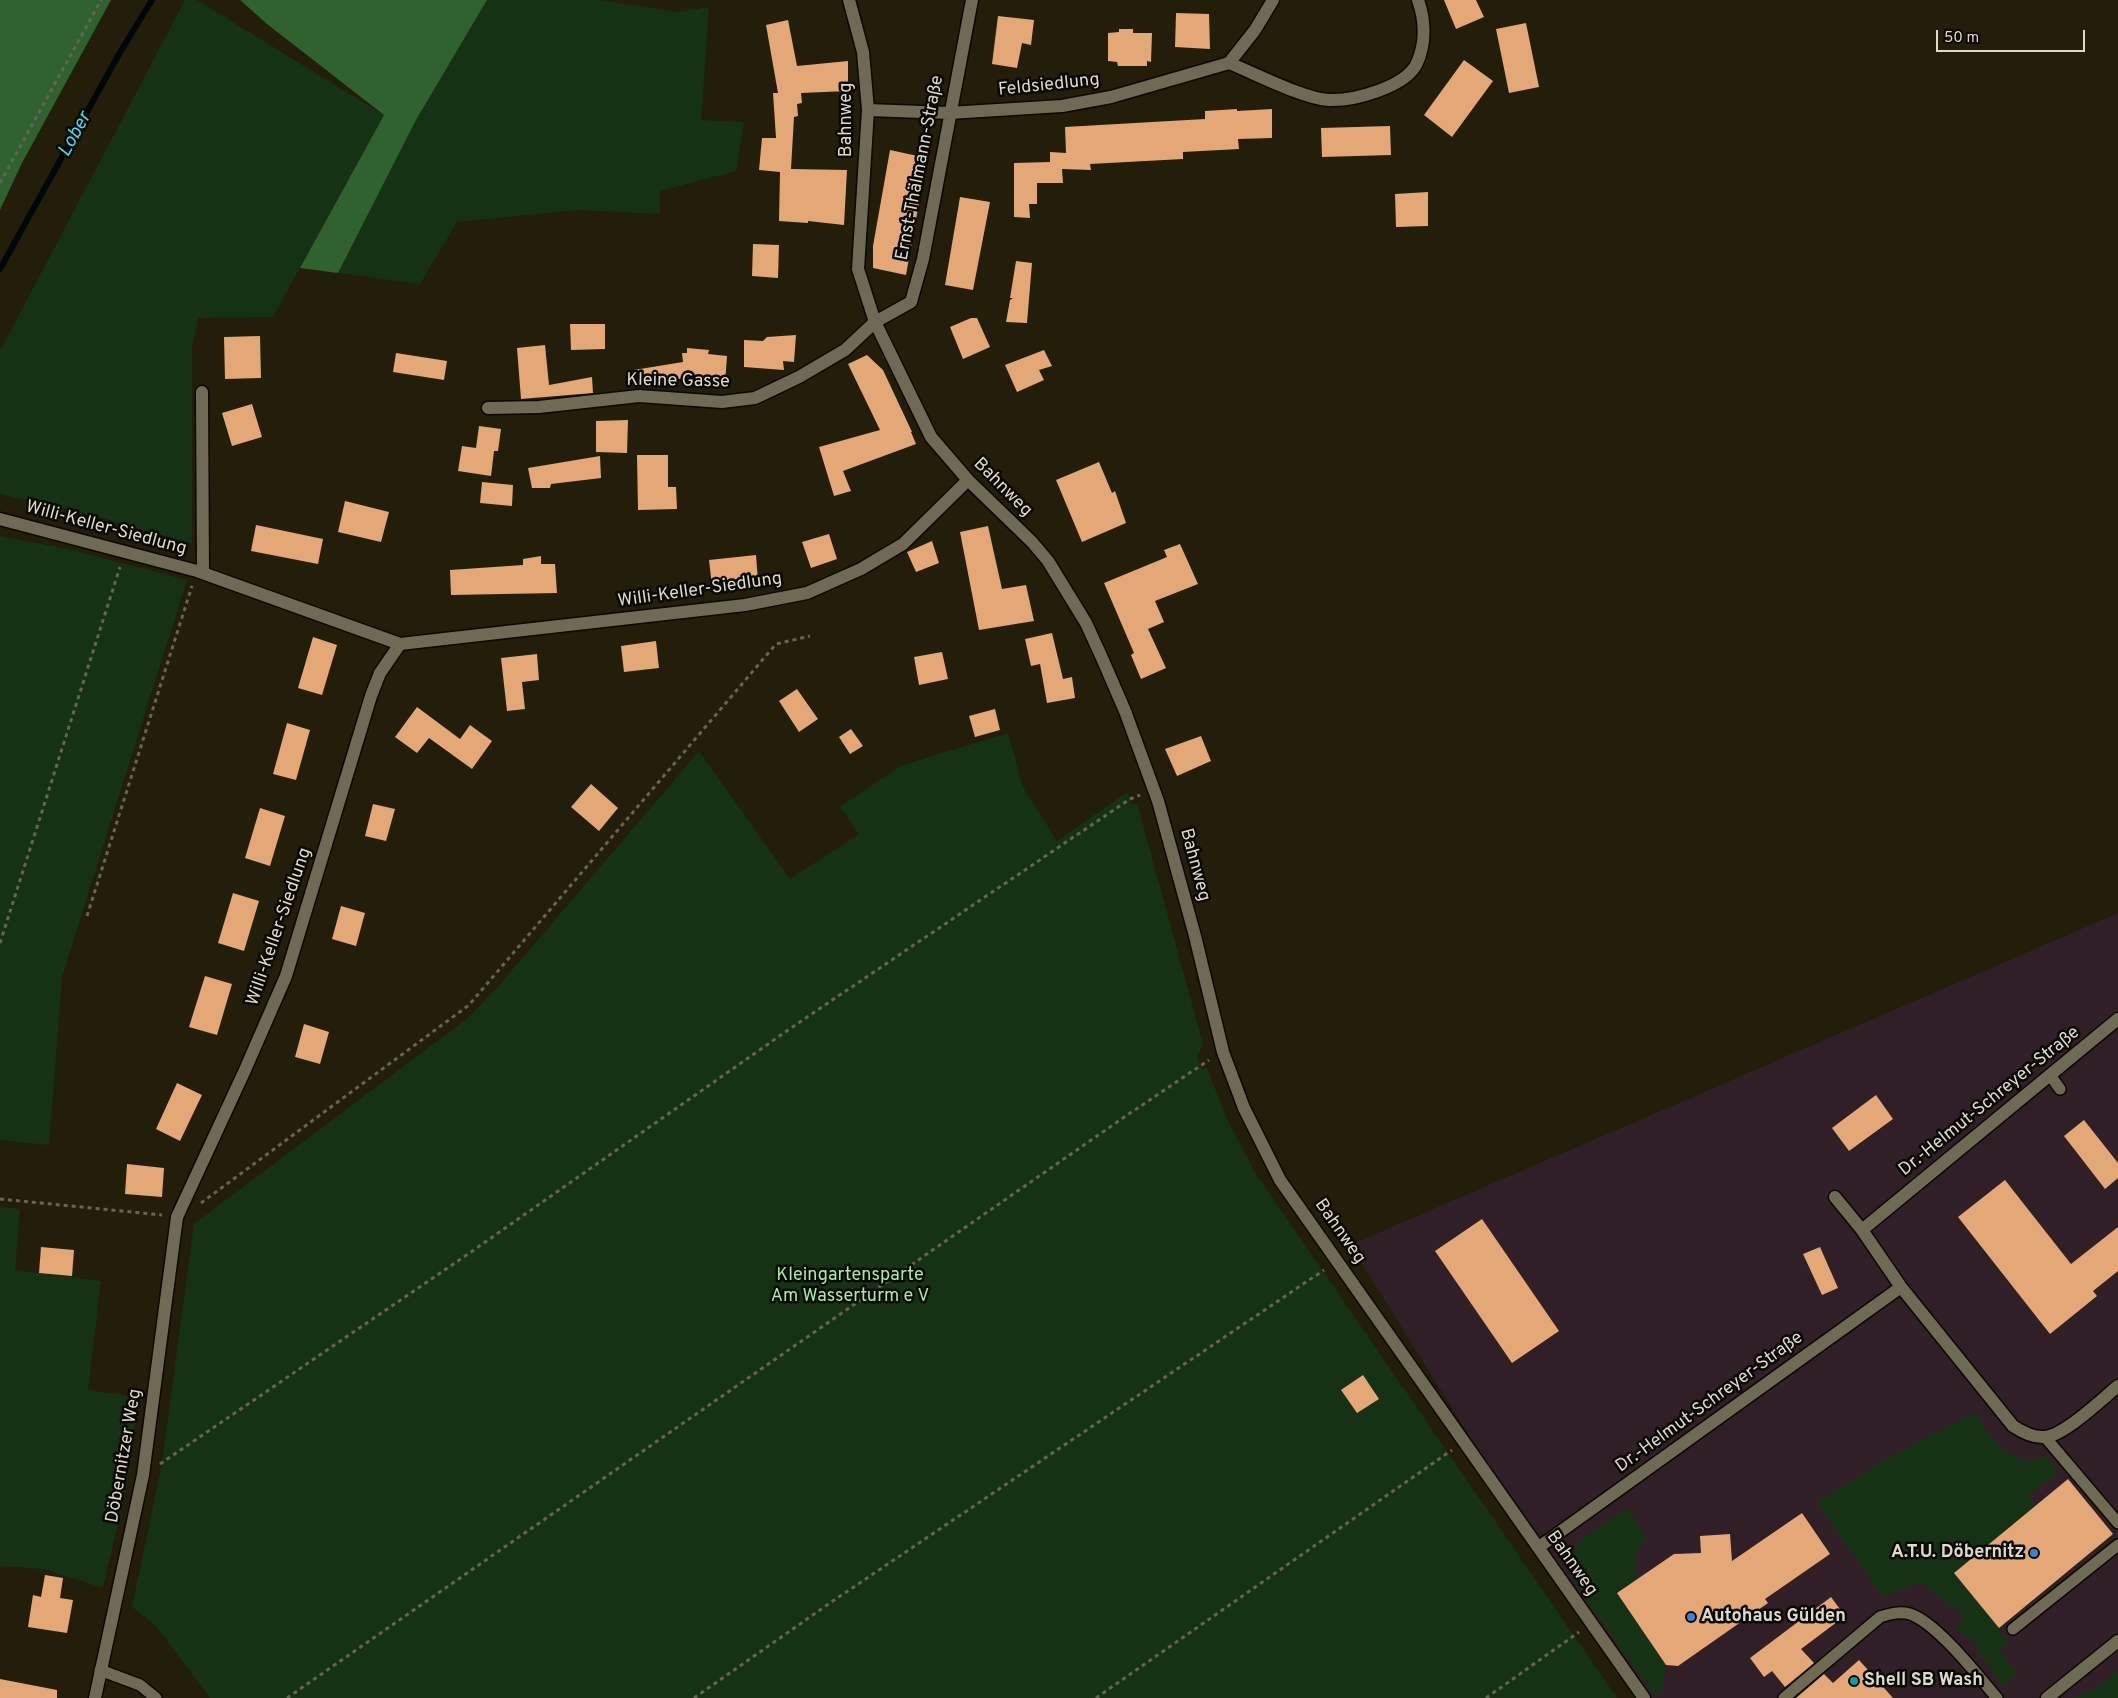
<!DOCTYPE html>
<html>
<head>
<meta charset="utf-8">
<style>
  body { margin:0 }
  #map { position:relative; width:2118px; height:1698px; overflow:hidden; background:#221e09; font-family:Overpass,sans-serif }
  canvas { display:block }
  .scale { position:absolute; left:1936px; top:30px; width:149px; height:22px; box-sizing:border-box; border:2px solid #dddacd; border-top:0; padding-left:6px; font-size:15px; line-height:18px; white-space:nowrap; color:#dddacd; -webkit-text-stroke:4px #0a0802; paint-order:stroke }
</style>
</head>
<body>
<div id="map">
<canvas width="2118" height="1698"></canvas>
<div class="scale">50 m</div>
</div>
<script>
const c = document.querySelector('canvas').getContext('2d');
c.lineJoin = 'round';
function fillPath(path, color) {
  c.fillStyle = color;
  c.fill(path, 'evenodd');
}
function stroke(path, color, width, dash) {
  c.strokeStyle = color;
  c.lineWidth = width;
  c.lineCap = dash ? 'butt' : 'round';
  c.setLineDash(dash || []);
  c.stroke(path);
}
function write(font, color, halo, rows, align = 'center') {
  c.font = font + ' Overpass,sans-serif';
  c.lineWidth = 5;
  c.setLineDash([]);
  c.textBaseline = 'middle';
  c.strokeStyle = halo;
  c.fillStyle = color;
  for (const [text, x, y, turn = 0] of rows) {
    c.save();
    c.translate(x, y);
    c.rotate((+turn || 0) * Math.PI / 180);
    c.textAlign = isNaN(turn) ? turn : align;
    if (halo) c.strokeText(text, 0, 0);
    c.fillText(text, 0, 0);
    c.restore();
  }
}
const commercial = new Path2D(`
  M2118,913V1698H1644L1539,1547L1350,1245Z`);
const green = new Path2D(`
  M185,0H197L384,115L273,317L198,318L192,348V544L92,515L0,494V351Z
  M487,0H599L679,12L709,7L701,120L744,122L736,171L660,191V214L578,210L457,222L420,284L338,273L416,120Z
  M0,536L68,549L187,580L62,977L49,1145L0,1140Z
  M1008,733L1023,787L1057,841L1127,792L1132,805L1137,803L1203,1044L1197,1058L1202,1069L1207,1068L1226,1117L1254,1171L1617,1698H210L155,1625L132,1607L162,1463L194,1224L468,1018L502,982L699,751L790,879L859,834L840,807L900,766Z
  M0,1207L20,1209L15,1270L101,1281L88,1390L139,1397L127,1484L103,1588L44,1569L0,1566Z
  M1974,1413C1996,1440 2007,1469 2047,1456L2058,1471L2028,1496L2036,1505L1954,1573L2010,1642L1999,1650L2018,1674L2002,1686L1973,1642L1956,1628L1965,1617L1920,1582L1883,1597L1817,1502L1881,1462Z
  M1628,1508L1647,1540C1634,1550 1632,1562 1639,1577L1617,1593L1666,1665L1662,1691L1654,1695L1575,1584C1572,1576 1567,1566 1571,1557C1579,1534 1609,1521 1628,1508Z
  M2118,1670V1698H2071L2096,1688Z`);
const forest = new Path2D(`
  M0,0H111L22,163L0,210Z
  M240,0H487L416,120L338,273L300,268L384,115L267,24Z`);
const stream = new Path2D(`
  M0,269L119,54L152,0`);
const building = new Path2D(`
  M1444,0H1476L1484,17L1456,29Z
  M1176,13L1209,14L1210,49L1175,47Z
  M998,16L1034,20L1031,45L1022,43L1017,68L992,64Z
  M788,20L797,66L848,61V91L801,93L802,103L797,104L798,116L794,117L791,169L847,170L844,225L808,221V223L779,221L780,172L759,170L762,138H776L773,93H778L766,25Z
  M1526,23L1539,87L1509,93L1496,29Z
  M1119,29H1133V33H1152L1151,62L1147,61V66H1118L1117,62L1108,61V33L1119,32Z
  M1464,60L1493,81L1452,137L1424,115Z
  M1237,109V111L1272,109V138L1238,139L1239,149L1183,152V159L1090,164L1091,170L1062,169L1063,183H1037V204H1029L1030,218L1014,217V163L1050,162V152L1066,153L1065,127L1205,119V111Z
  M1390,126L1391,155L1322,157L1321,128Z
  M890,150L927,158L906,275L873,268V246Z
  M1428,192V226L1396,227L1395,194Z
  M960,197L990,202L973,290L945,285Z
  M753,244L779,245L778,278L752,276Z
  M1016,261L1032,263L1027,323L1006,322L1010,300L1013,298H1010Z
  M971,318H977L990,347L963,359L950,327Z
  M570,324H605V349L571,350Z
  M796,335L794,362L783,361L784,370L744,367V340L763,341L767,337Z
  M260,336L261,378L225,379L224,337Z
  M545,345L549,385L592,377L593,393L521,399L517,348Z
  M687,348L709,350L708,354L727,356L725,383L635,375L634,370L683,362L682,353H687Z
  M1044,350L1052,366L1039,370L1044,380L1017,392L1005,365Z
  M396,353L447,361L444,380L393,372Z
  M867,355L883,370L912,432H911L916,444L843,471L851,491L834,496L819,447L880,430L848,364Z
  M252,404L262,437L232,446L222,413Z
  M628,420L627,453L596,452V421Z
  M479,426L501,429L498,451H494L491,476L458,471L462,446L476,448Z
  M637,455H668V487H676L677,509L638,510Z
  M600,456L601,478L551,484L550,488H532L528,468Z
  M1099,462L1112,493L1115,491L1126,523L1082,542L1056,480Z
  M482,482L513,485L512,506L480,503Z
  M345,501L389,512L381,542L338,532Z
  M256,525L323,539L318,564L251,551Z
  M988,526L1002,589L1026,585L1034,621L979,630L960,532Z
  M829,534L837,559L811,568L802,542Z
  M932,541L939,563L916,572L907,552Z
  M1180,544L1198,584L1155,601L1164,622L1148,629L1166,668L1141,679L1131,655L1134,653L1104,583L1167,557L1164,550Z
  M756,555L758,581L712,586L709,560Z
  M541,556V564H555L557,593L451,595L450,570L523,565V559Z
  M1052,633L1063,679L1072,677L1075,698L1047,703L1040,664L1031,666L1025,639Z
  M313,637L337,645L322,695L298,688Z
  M656,641L659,668L624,672L621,646Z
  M942,652L948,679L919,685L914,657Z
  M537,654L539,680L522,682L525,709L507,711L501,658Z
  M797,689L818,719L799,732L779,701Z
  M417,707L460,739L470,725L492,741L472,769L429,738L417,753L395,737Z
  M995,709L1000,730L975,737L969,716Z
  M287,723L310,730L296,780L273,774Z
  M851,729L863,746L850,754L839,737Z
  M1201,736L1211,761L1177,776L1165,749Z
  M591,784L618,808L599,831L571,807Z
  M373,804L395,809L386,841L365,836Z
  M260,808L285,816L270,866L245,858Z
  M233,893L259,901L244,951L218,943Z
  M341,906L365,913L356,946L332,939Z
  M205,976L232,984L217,1035L189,1027Z
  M304,1024L329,1032L320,1064L295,1057Z
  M177,1083L202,1095L180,1141L156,1129Z
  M1876,1095L1893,1119L1849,1151L1832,1128Z
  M2084,1120L2118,1163V1178L2105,1189L2064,1136Z
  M127,1164L164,1168L162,1197L125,1194Z
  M2005,1180L2071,1264L2118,1227V1271L2093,1291L2097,1296L2050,1334L1958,1217Z
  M1482,1219L1559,1331L1512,1363L1435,1251Z
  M41,1247L74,1250L72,1276L39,1273Z
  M1820,1247L1838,1288L1822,1295L1803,1254Z
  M1363,1375L1379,1399L1357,1413L1341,1390Z
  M2068,1479L2113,1534L1999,1628L1954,1573Z
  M1802,1513L1830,1554L1765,1599L1768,1603L1678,1666L1666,1665L1617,1593L1674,1554L1701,1553L1700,1536L1730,1534L1732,1561Z
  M45,1575L63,1578L60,1598L73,1600L67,1633L28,1627L33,1595L41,1597Z
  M1831,1597L1845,1616L1801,1649L1814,1663L1785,1687L1772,1671L1764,1677L1750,1658Z
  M1859,1660L1893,1698H1796L1824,1674L1833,1683Z
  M0,1679L57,1690V1698H0Z`);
const path = new Path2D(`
  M0,183L101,0
  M87,916L192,586
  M0,943L120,567
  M0,1199L162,1215
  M201,1203L469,1005L776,644L810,636
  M160,1464L471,1252L791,1028L1130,799L1140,795
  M287,1698L1120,1120L1209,1060
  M694,1698L830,1603L1324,1270
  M1096,1698L1452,1450
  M1486,1698L1579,1632`);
const service = new Path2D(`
  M2050,1075L2060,1089
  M2045,1437L2118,1523
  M2013,1629L2118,1545
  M100,1670L140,1685L156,1698
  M1784,1698L1880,1617C1890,1614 1899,1611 1910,1614C1937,1623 1978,1676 1997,1698`);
const minor = new Path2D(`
  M849,0L863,52L868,110L858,269L875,322L931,437L968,480L1032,542L1048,561L1086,623L1102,658L1125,711L1158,801L1195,936L1223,1052L1244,1108L1280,1180L1644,1698
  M1229,63C1254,73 1304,99 1329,100C1354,101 1406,87 1417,63C1426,43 1425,20 1418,0
  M868,110L949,113L1062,106L1111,97L1229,63L1255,30L1273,0
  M202,392L203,573
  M488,408L539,407L639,396L722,402L755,398L799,377L845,350L875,322L911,302L923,259L972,0
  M0,519L197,571L400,644
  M1835,1197L1862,1230L1901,1287L2013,1426C2022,1432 2033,1438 2045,1437C2065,1435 2102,1399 2118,1386
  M1862,1230L2118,1019
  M1539,1547L1901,1287
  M95,1698L143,1475L177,1217L245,1070L286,976L371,696L380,673L400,644L745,605L807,593L861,569L903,544L968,480`);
const tertiary = new Path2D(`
  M2047,1698L2118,1641`);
const markers = [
  [2034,1553,5,"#3f7fe0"],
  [1691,1617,5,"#3f7fe0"],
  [1854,1681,5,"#0f9aa8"]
];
const streetNames = [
  ["Feldsiedlung",1049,86,-6],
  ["Bahnweg",847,120,-90],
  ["Ernst-Thälmann-Straße",921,168,-79],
  ["Kleine Gasse",678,382,1],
  ["Bahnweg",1002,488,45],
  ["Willi-Keller-Siedlung",106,529,15],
  ["Willi-Keller-Siedlung",700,591,-8],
  ["Bahnweg",1194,865,75],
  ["Willi-Keller-Siedlung",280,927,-71],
  ["Dr.-Helmut-Schreyer-Straße",1990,1102,-39],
  ["Bahnweg",1339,1232,55],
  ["Dr.-Helmut-Schreyer-Straße",1710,1403,-36],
  ["Döbernitzer Weg",125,1456,-80],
  ["Bahnweg",1571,1564,55]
];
const parkNames = [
  ["Kleingartensparte",850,1276],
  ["Am Wasserturm e V",850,1297]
];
const poiNames = [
  ["A.T.U. Döbernitz",2024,1553,"right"],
  ["Autohaus Gülden",1701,1617],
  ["Shell SB Wash",1864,1681]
];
const waterNames = [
  ["Lober",76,135,-61]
];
fillPath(commercial, '#301f27');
fillPath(green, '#153215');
fillPath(forest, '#2f622f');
stroke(stream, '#00070a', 6);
fillPath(building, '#e4a776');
stroke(service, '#0c0700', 14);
stroke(minor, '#0c0700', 15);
stroke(tertiary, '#0c0700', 15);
stroke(path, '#686452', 3, [4, 4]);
stroke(service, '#6f6a53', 11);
stroke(minor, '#6f6a53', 12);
stroke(tertiary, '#6f6a53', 12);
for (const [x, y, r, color] of markers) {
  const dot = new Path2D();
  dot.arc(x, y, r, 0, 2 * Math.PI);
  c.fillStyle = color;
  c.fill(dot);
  stroke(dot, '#0a0802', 2);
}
write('18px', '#dddacd', '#0a0802', streetNames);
write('18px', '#a4eea2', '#0a0802', parkNames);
write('bold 18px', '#dddacd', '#0a0802', poiNames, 'left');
write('italic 19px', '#48daf7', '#0a0802', waterNames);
</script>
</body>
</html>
